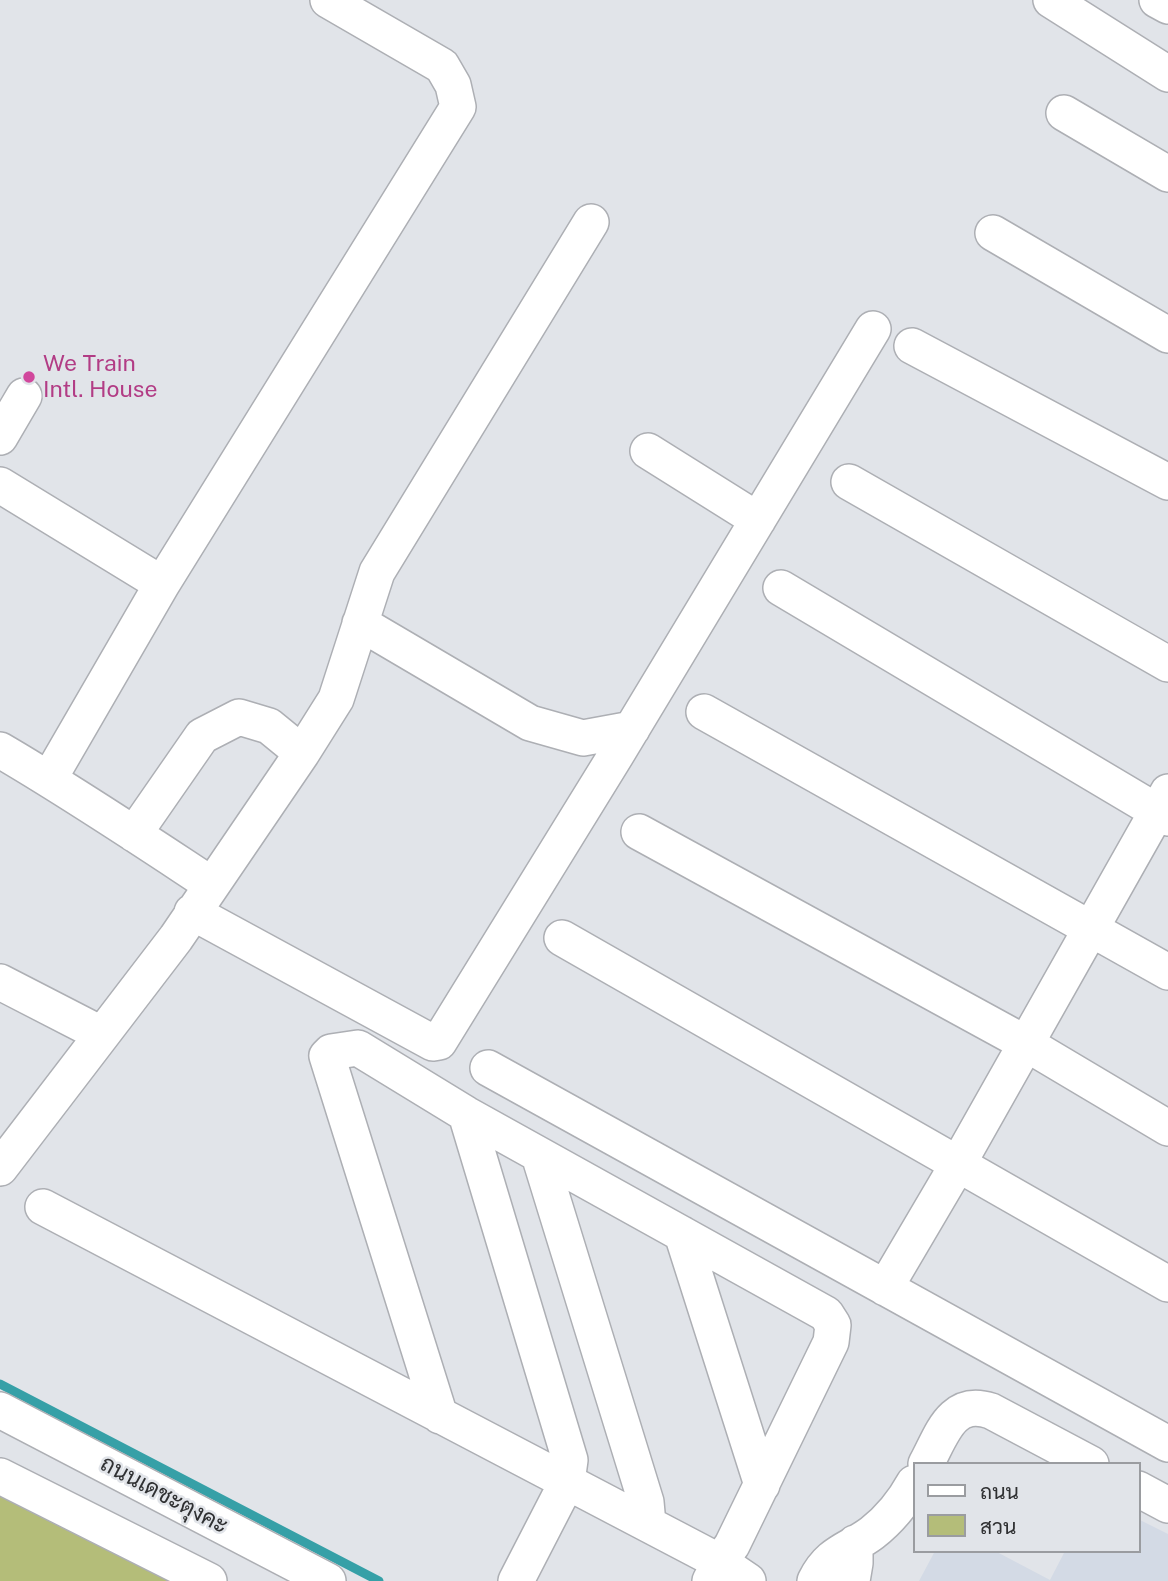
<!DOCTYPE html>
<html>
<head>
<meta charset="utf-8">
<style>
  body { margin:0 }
  #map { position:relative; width:1168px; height:1581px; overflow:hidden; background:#e1e4e9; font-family:"Public Sans",Sarabun,sans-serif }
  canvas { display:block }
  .legend { position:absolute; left:913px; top:1462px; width:228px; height:91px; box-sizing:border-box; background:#e1e4e9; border:2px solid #9a9ca0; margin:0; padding:9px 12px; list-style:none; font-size:21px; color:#2f3032 }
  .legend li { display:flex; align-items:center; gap:14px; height:35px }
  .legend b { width:35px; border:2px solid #9a9ca0 }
</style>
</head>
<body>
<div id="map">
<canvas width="1168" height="1581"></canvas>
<ul class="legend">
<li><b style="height:9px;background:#fff"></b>ถนน</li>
<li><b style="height:19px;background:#b4bd79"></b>สวน</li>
</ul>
</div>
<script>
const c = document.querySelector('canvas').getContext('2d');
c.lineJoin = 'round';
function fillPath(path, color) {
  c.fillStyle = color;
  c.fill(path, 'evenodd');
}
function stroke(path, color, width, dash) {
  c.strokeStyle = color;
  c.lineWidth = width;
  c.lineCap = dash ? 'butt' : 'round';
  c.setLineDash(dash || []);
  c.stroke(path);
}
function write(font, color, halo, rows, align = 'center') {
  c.font = font + ' "Public Sans",Sarabun,sans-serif';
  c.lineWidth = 5;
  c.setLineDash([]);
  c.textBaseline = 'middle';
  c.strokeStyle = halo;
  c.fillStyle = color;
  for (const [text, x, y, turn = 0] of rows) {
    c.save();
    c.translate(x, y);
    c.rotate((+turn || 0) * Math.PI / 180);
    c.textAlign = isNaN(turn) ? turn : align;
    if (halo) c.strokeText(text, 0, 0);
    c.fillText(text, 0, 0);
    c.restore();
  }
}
const built = new Path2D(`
  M1138,1519L1168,1534V1581H919L935,1551H995L1050,1580L1065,1551H1138Z`);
const green = new Path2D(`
  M0,1488L180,1581H0Z`);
const stream = new Path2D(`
  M0,1384L379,1581`);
const minor = new Path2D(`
  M1051,0L1168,74
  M1157,0L1168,6
  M1064,113L1168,174
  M993,233L1168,335
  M912,346L1168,482
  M0,437L24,396
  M648,451L758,520
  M849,482L1168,664
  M0,485L162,584
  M781,588L1168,818
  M360,623L530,723L583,738L632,729
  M704,712L1168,972
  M0,750C72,792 142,839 212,885
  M49,779L162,584L458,107L453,85L442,66L328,0
  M639,832L1025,1043L1168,1128
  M134,834L202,736L239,717L269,726L302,753
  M192,912L433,1043L439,1042L616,755L873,329
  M562,938L1168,1284
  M0,982L101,1034
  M488,1068L1168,1444
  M466,1114L570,1460L567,1482L516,1581
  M539,1155L646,1502L648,1524
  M0,1168L176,938L302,753L336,699L377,572L591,222
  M43,1207L720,1562L732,1545L831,1342L833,1325L826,1314L466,1114L358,1048L331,1052L327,1056L440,1416
  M682,1234L762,1485
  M885,1288L958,1164L1168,792
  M0,1410L328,1581
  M926,1464C942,1435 951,1398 991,1411L1091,1464
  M0,1476L209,1581
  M1138,1489L1168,1505
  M710,1581L720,1562L748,1581
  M815,1581C830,1551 848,1551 872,1533C890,1519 903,1503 914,1483
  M852,1581L855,1563V1543`);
const markers = [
  [29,377,7,"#d1479c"]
];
const hotelNames = [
  ["We Train",43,364],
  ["Intl. House",43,390]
];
const streetNames = [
  ["ถนนเดชะตุงคะ",164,1495,28]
];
fillPath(built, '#d3dae5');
fillPath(green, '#b4bd79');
stroke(stream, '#36a0a7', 9);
stroke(minor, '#adafb4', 38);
stroke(minor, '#fff', 35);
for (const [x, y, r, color] of markers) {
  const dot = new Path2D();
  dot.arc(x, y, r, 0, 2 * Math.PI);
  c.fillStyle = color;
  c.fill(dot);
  stroke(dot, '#e1e4e9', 2.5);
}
write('23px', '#b23c85', '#e1e4e9', hotelNames, 'left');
write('23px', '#2f3032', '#e1e4e9', streetNames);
</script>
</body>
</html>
